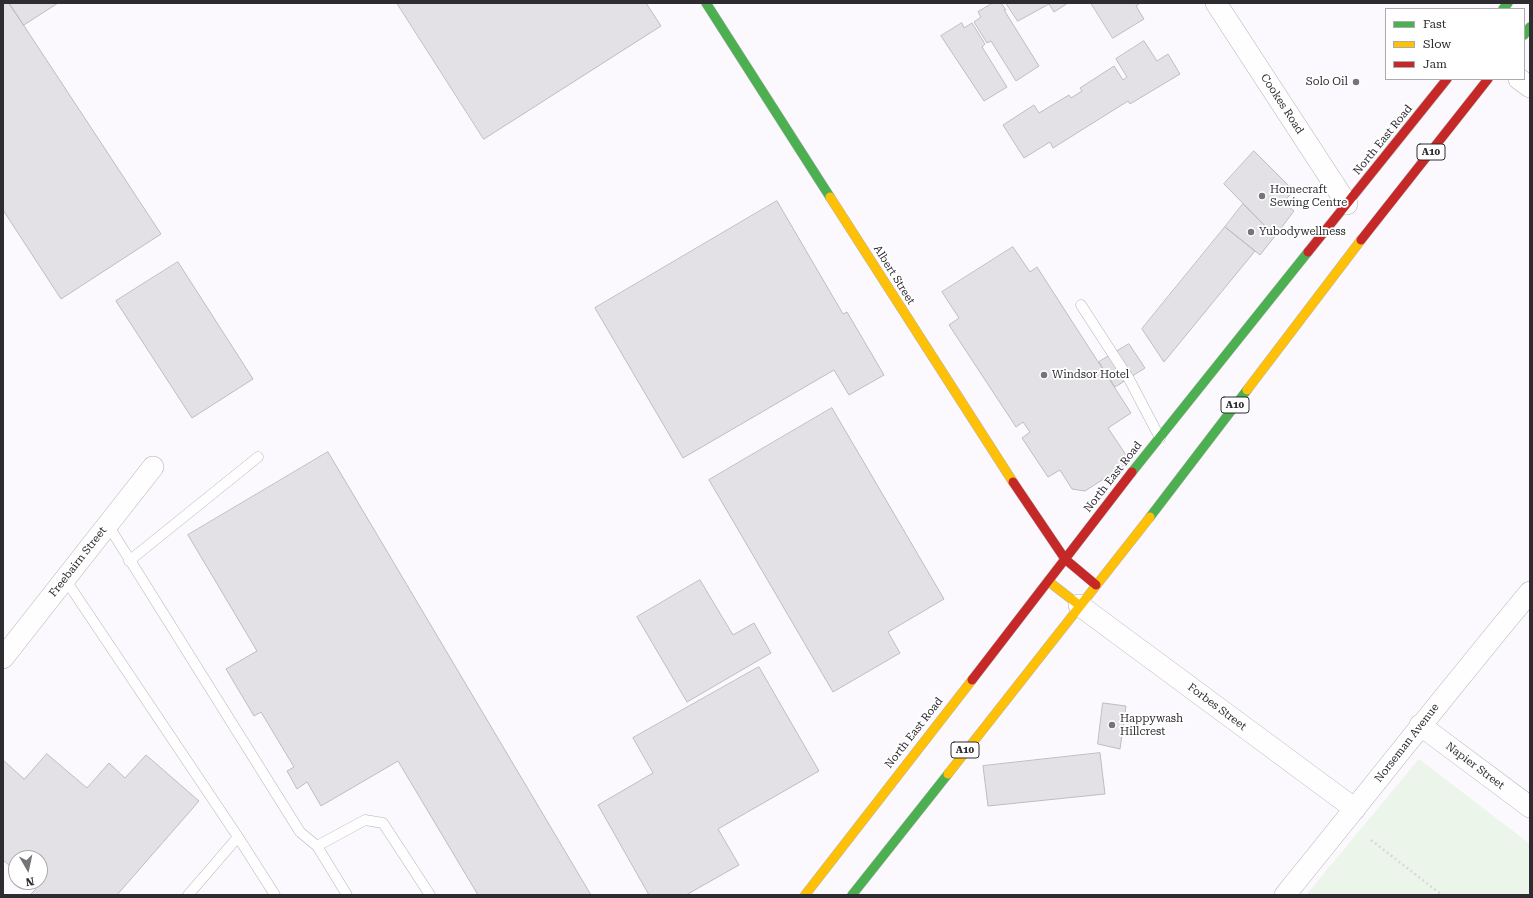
<!DOCTYPE html>
<html>
<head>
<meta charset="utf-8">
<style>
  body { margin:0 }
  #map { position:relative; width:1533px; height:898px; overflow:hidden; background:#fbf9fd; font-family:"Roboto Serif",serif }
  canvas { display:block }
  .frame { position:absolute; inset:0; border:4px solid #2e2c30; pointer-events:none }
  .legend { position:absolute; left:1385px; top:8px; width:140px; height:72px; box-sizing:border-box; background:#fff; border:1px solid #ababac; margin:0; padding:5px 7px; list-style:none; font-size:12px; color:#2e2c30 }
  .legend li { display:flex; align-items:center; gap:8px; height:20px }
  .legend b { width:20px; border:1px solid #ababac }
  .north { position:absolute; left:8px; top:850px; width:40px; height:40px; box-sizing:border-box; background:#fff; border:1px solid #ababac; border-radius:50%; rotate:171deg; font-size:11px; font-weight:700; line-height:16px; text-align:center; color:#2e2c30 }
  .north::after { content:''; display:block; margin:auto; width:14px; height:18px; background:#767478; clip-path:polygon(50% 0,100% 100%,50% 72%,0 100%) }
</style>
</head>
<body>
<div id="map">
<canvas width="1533" height="898"></canvas>
<div class="frame"></div>
<ul class="legend">
<li><b style="height:5px;background:#4caf50"></b>Fast</li>
<li><b style="height:5px;background:#ffc107"></b>Slow</li>
<li><b style="height:5px;background:#c62828"></b>Jam</li>
</ul>
<div class="north">N</div>
</div>
<script>
const c = document.querySelector('canvas').getContext('2d');
c.lineJoin = 'round';
function fillPath(path, color) {
  c.fillStyle = color;
  c.fill(path, 'evenodd');
}
function stroke(path, color, width, dash) {
  c.strokeStyle = color;
  c.lineWidth = width;
  c.lineCap = dash ? 'butt' : 'round';
  c.setLineDash(dash || []);
  c.stroke(path);
}
function write(font, color, halo, rows, align = 'center') {
  c.font = font + ' "Roboto Serif",serif';
  c.lineWidth = 3.5;
  c.setLineDash([]);
  c.textBaseline = 'middle';
  c.strokeStyle = halo;
  c.fillStyle = color;
  for (const [text, x, y, turn = 0] of rows) {
    c.save();
    c.translate(x, y);
    c.rotate((+turn || 0) * Math.PI / 180);
    c.textAlign = isNaN(turn) ? turn : align;
    if (halo) c.strokeText(text, 0, 0);
    c.fillText(text, 0, 0);
    c.restore();
  }
}
const green = new Path2D(`
  M1419,759L1530,844V895H1306Z`);
const building = new Path2D(`
  M3,3H9L161,234L61,299L3,210Z
  M9,3H58L24,25Z
  M397,3H646L661,26L484,139Z
  M993,3H1001L1006,10H1004L1039,66L1016,81L991,41L987,43L974,22L981,17L978,12Z
  M1006,3H1068L1054,12L1049,4L1018,21Z
  M1091,3H1140L1136,6L1144,19L1113,38Z
  M962,23L964,28L972,23L985,44L982,47L1007,87L984,101L941,36Z
  M1144,41L1157,61L1168,54L1180,74L1130,104L1128,101L1053,148L1050,142L1024,158L1003,125L1034,105L1039,113L1069,95L1071,98L1082,91L1080,88L1114,66L1123,80L1127,77L1116,59Z
  M1254,151L1294,191L1283,202L1294,211L1275,236L1224,184Z
  M777,201L843,314L847,312L884,375L849,395L834,370L683,458L595,308Z
  M1243,204L1275,236L1260,255L1225,227Z
  M1225,227L1255,251L1164,362L1142,329Z
  M1013,247L1030,272L1037,267L1131,413L1108,428L1126,455L1124,466L1085,491L1072,489L1060,470L1048,477L1022,438L1030,432L1023,422L1016,427L949,325L959,318L942,292Z
  M178,262L253,379L192,418L116,301Z
  M1129,344L1145,368L1115,387L1099,362Z
  M832,408L944,599L888,632L900,653L833,692L709,480Z
  M328,452L591,895H478L398,761L321,806L307,782L297,789L287,771L294,767L261,712L254,716L226,669L257,651L188,535Z
  M700,580L733,635L754,623L771,653L687,702L637,617Z
  M759,667L819,771L718,829L739,865L686,895H649L598,805L653,773L633,738Z
  M1103,703L1126,706L1120,749L1098,744Z
  M1100,753L1105,794L988,806L983,766Z
  M47,754L87,788L109,763L125,778L146,755L199,801L117,895H30L36,889L28,882H40V858H16V871L3,860V760L24,779Z`);
const path = new Path2D(`
  M1371,840L1442,895`);
const lane = new Path2D(`
  M1081,305L1129,379L1160,438
  M108,525L300,832L317,846L365,820L383,823L430,895
  M129,561L258,457
  M65,579L238,837L275,895
  M317,846L347,895
  M188,895L238,837`);
const street = new Path2D(`
  M1216,3L1347,204
  M1519,79L1530,87
  M1079,605L1355,809
  M3,658L153,467
  M1420,725L1530,807
  M1285,895C1367,794 1447,692 1530,592`);
const fast = new Path2D(`
  M706,3L830,197
  M1503,9L1508,3
  M1524,35L1530,27
  M1132,472L1308,252
  M1150,517L1247,390
  M852,895L948,774`);
const slow = new Path2D(`
  M830,197L1013,482
  M1247,390L1361,240
  M1048,581L1079,605
  M948,774L1150,517
  M805,895L972,680`);
const jam = new Path2D(`
  M1361,240L1488,79
  M1308,252L1447,79
  M1013,482L1065,559
  M1065,559L1096,585
  M972,680L1132,472`);
const markers = [
  [1356,82,4,"#767478"],
  [1262,196,4,"#767478"],
  [1251,232,4,"#767478"],
  [1044,375,4,"#767478"],
  [1112,725,4,"#767478"]
];
const shields = [
  [1431,152,28],
  [1235,405,28],
  [965,750,28]
];
const shieldNames = [
  ["A10",1431,152],
  ["A10",1235,405],
  ["A10",965,750]
];
const poiNames = [
  ["Solo Oil",1348,82,"right"],
  ["Homecraft",1270,190],
  ["Sewing Centre",1270,203],
  ["Yubodywellness",1259,232],
  ["Windsor Hotel",1052,375],
  ["Happywash",1120,719],
  ["Hillcrest",1120,732]
];
const streetNames = [
  ["Cookes Road",1282,104,57],
  ["North East Road",1383,140,-51],
  ["Albert Street",894,275,58],
  ["North East Road",1113,477,-52],
  ["Freebairn Street",78,562,-52],
  ["Forbes Street",1217,707,37],
  ["North East Road",914,733,-52],
  ["Norseman Avenue",1407,743,-52],
  ["Napier Street",1475,766,37]
];
fillPath(green, '#ecf5e9');
fillPath(building, '#e3e1e5');
stroke(building, '#bfbcc0', 1);
stroke(lane, '#b4b2b5', 11);
stroke(street, '#b4b2b5', 22);
stroke(fast, '#b4b2b5', 10);
stroke(slow, '#b4b2b5', 10);
stroke(jam, '#b4b2b5', 10);
stroke(path, '#d9d8da', 2.5, [2, 3]);
stroke(lane, '#fefeff', 10);
stroke(street, '#fefeff', 21);
stroke(fast, '#4caf50', 9);
stroke(slow, '#ffc107', 9);
stroke(jam, '#c62828', 9);
for (const [x, y, r, color] of markers) {
  const dot = new Path2D();
  dot.arc(x, y, r, 0, 2 * Math.PI);
  c.fillStyle = color;
  c.fill(dot);
  stroke(dot, '#fff', 1.5);
}
for (const [x, y, w] of shields) {
  const box = new Path2D();
  box.roundRect(x - w / 2, y - 8, w, 16, 3);
  c.fillStyle = '#fff';
  c.fill(box);
  stroke(box, '#2e2c30', 1);
}
write('bold 10px', '#2e2c30', null, shieldNames);
write('11px', '#2e2c30', '#fff', poiNames, 'left');
write('11px', '#2e2c30', '#fff', streetNames);
</script>
</body>
</html>
